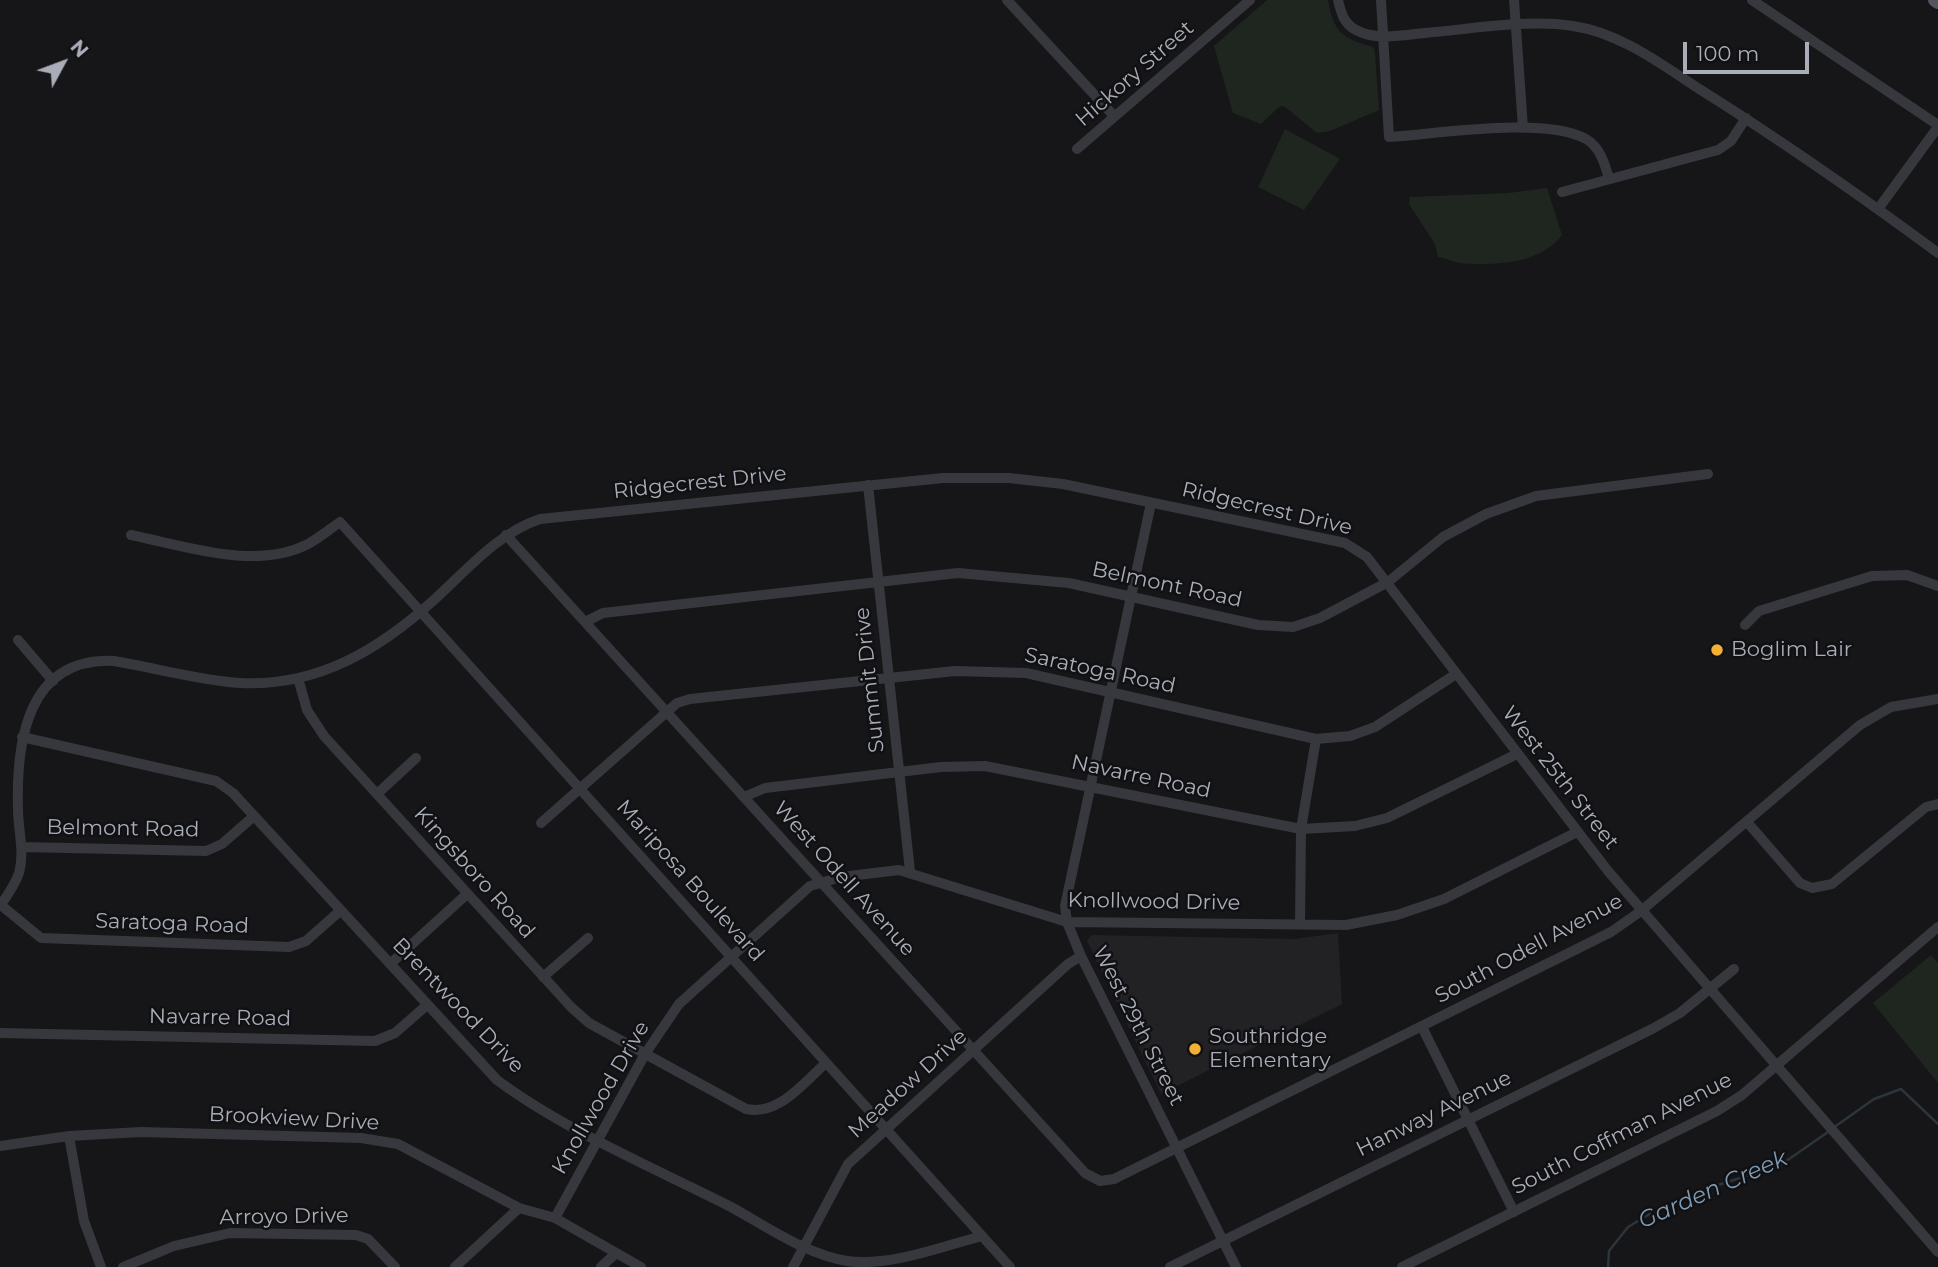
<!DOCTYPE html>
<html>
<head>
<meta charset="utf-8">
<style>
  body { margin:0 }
  #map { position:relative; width:1938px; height:1267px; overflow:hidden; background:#161618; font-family:Montserrat,sans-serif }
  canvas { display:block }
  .north { position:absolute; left:28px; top:28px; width:70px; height:70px; -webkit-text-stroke:5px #111113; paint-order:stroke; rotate:49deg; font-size:19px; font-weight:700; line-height:28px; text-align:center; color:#a8adb8 }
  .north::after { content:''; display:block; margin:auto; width:24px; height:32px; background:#a8adb8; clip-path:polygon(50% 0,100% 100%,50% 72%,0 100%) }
  .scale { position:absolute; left:1683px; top:42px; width:126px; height:32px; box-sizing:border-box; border:4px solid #a8adb8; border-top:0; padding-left:9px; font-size:21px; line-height:24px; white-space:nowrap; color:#a8adb8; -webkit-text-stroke:5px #111113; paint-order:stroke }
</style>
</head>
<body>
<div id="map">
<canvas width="1938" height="1267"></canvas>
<div class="north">N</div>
<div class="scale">100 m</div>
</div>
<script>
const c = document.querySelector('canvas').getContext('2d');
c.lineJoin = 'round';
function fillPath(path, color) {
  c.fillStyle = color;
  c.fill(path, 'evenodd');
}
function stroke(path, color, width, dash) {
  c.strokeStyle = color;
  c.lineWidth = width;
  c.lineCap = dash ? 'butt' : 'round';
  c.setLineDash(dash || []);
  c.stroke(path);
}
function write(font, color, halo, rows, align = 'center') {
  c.font = font + ' Montserrat,sans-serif';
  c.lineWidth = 5;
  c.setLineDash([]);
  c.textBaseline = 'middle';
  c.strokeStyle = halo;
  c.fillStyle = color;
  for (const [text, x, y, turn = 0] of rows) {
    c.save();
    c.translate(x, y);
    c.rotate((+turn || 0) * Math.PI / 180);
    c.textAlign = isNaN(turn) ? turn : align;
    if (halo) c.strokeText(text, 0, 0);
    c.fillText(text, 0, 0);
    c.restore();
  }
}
const built = new Path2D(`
  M1338,933L1342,1004L1161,1094L1087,941L1091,935L1295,939Z`);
const green = new Path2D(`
  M1267,0H1328C1334,33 1342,38 1373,47L1375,52L1379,110L1330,131L1317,133L1284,106L1279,107L1261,124L1233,113L1214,46Z
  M1285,129L1340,159L1304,210L1258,187Z
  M1547,188L1562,235C1542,264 1492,266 1460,263C1452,262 1446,258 1438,257L1435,244L1409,204L1410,197L1508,193Z
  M1931,955L1938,963V1083L1873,1003Z`);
const stream = new Path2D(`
  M1833,1128L1874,1099L1901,1089L1938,1124
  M1608,1267L1609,1251L1628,1227L1648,1215L1718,1185L1779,1166L1828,1132`);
const minor = new Path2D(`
  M1007,0L1114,116
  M1338,0C1341,13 1344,24 1356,30C1376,41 1403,35 1425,33C1472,29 1526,19 1573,26C1621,33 1662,65 1701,90C1782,141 1861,196 1938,253
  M1381,0L1389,137C1437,134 1545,116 1586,139C1600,147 1605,164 1609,179
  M1514,0L1523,128
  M1752,0L1938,125
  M1077,149L1250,0
  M1562,192L1718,150L1731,141L1746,118
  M1878,209L1938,127
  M868,485L910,871
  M1151,503L1065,906L1067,922L1081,956L1236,1267
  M131,535C185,546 256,571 308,544C319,538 330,529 340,522L1010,1267
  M506,535L1085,1173L1100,1181L1114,1179L1611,932L1641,911L1860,725L1891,707L1938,699
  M585,622L603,613L958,573L1069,583L1258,625L1293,627L1320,618L1388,582L1443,537L1486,514L1536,496L1708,474
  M1745,625L1759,611L1872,576L1907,575L1938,586
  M18,640L53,681
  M298,678L307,710L324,736L571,1007L589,1023L746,1109C779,1116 803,1083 826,1063
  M22,737L216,781L233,793L497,1080C566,1131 654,1168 731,1207C766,1226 807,1255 847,1261C890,1267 940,1247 982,1236
  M377,794L416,758
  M744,797L765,788L941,767L985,766L1301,829L1355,826L1387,818L1517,754
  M1747,822L1800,883L1812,888L1832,884L1926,807L1938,804
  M541,823L677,703L690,699L955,671L1026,673L1316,739L1350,736L1375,727L1456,674
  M22,847L206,851L222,844L254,816
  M1,905L41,938L289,947L306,941L341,910
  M0,906C7,896 15,885 19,873C25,852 18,830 18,809C16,742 27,657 114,661C156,668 198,680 240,683C318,687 380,649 435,599C467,570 498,533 540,519L943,478H1009L1063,484L1345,543L1367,557L1608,871L1938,1252
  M1300,924L1301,829L1316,739
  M390,964L467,894
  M543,977L588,938
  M1422,1027L1514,1212
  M0,1033L375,1041L395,1033L427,1005
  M69,1136L84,1221L101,1267
  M0,1146L69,1136L141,1132L361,1138L398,1144L519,1208L555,1218L641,1267
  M555,1218L645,1054L679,1004L810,886L841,877L899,870L1067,922L1346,925L1397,915L1444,899L1577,832
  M123,1267L174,1246L230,1233L356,1235L368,1239L395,1267
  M455,1267L519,1208
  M601,1267L615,1254
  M793,1267L848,1164L1068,964L1081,956
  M1170,1267L1652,1029L1680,1013L1734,969
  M1402,1267L1717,1111L1742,1095L1938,927`);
const major = new Path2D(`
  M1935,0L1938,2`);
const markers = [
  [1717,650,7,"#f2b134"],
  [1195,1049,7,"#f2b134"]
];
const streetNames = [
  ["Hickory Street",1135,74,-41],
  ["Ridgecrest Drive",700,483,-6],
  ["Ridgecrest Drive",1267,509,13],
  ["Belmont Road",1167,585,12],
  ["Saratoga Road",1100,671,12],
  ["Summit Drive",870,680,-96],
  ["Navarre Road",1141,777,12],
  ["West 25th Street",1560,778,52],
  ["Belmont Road",123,829,1],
  ["Kingsboro Road",474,873,48],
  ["West Odell Avenue",844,879,48],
  ["Mariposa Boulevard",690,881,48],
  ["Knollwood Drive",1154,902,1],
  ["Saratoga Road",172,924,2],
  ["South Odell Avenue",1529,949,-28],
  ["Brentwood Drive",458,1006,46],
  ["Navarre Road",220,1018,1],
  ["West 29th Street",1138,1026,63],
  ["Meadow Drive",908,1084,-42],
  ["Knollwood Drive",601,1098,-60],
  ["Hanway Avenue",1434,1114,-26],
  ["Brookview Drive",294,1119,3],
  ["South Coffman Avenue",1622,1134,-27],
  ["Arroyo Drive",284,1217,-1]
];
const poiNames = [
  ["Boglim Lair",1731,650],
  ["Southridge",1209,1037],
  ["Elementary",1209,1061]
];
const waterNames = [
  ["Garden Creek",1713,1190,-24]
];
fillPath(built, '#222225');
fillPath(green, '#1e261f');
stroke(stream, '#2c353c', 2.5);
stroke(minor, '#37383d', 10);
stroke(major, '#53555c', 14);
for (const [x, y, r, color] of markers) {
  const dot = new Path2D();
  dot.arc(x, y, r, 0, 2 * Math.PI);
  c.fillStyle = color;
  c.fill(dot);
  stroke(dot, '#111113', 2.5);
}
write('21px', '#a8adb8', '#111113', streetNames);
write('21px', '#a8adb8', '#111113', poiNames, 'left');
write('italic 23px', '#7f9bb3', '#111113', waterNames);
</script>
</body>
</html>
